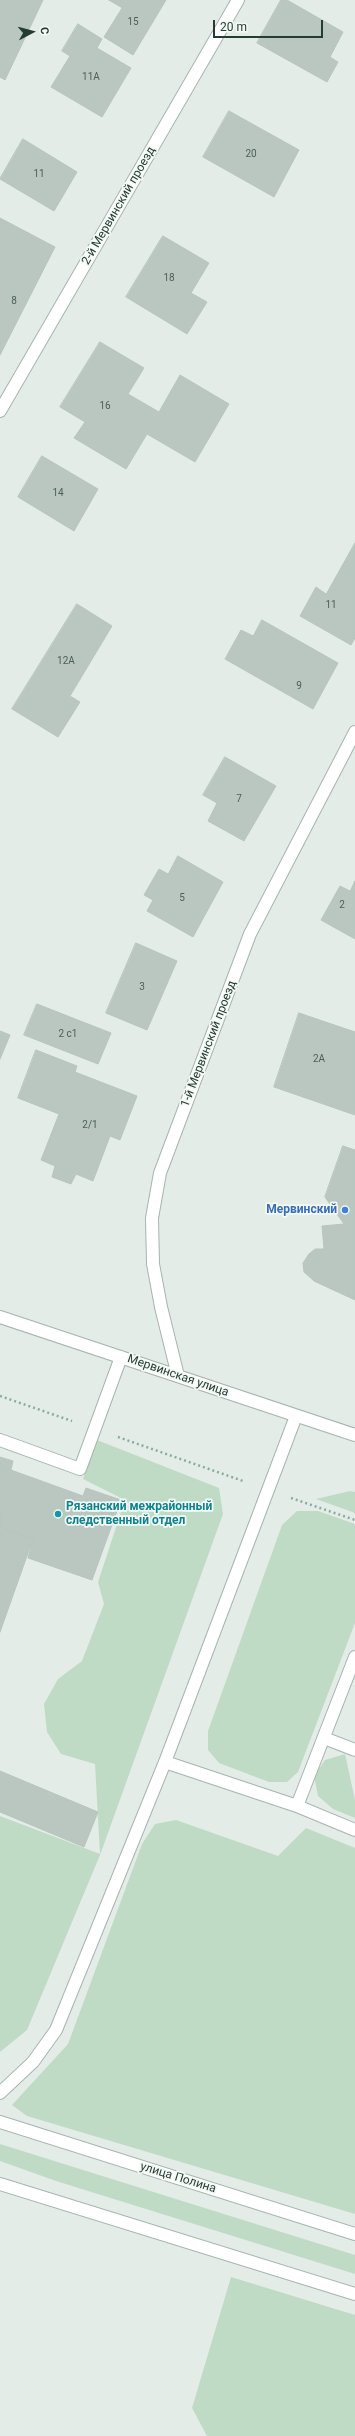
<!DOCTYPE html>
<html>
<head>
<meta charset="utf-8">
<style>
  body { margin:0 }
  #map { position:relative; width:355px; height:2436px; overflow:hidden; background:#e4ece8; font-family:Roboto,sans-serif }
  canvas { display:block }
  .north { position:absolute; left:12px; top:12px; width:40px; height:40px; -webkit-text-stroke:3px #f4f9f6; paint-order:stroke; rotate:84deg; font-size:11px; font-weight:700; line-height:16px; text-align:center; color:#253c35 }
  .north::after { content:''; display:block; margin:auto; width:14px; height:18px; background:#253c35; clip-path:polygon(50% 0,100% 100%,50% 72%,0 100%) }
  .scale { position:absolute; left:213px; top:20px; width:110px; height:18px; box-sizing:border-box; border:2px solid #253c35; border-top:0; padding-left:5px; font-size:12px; line-height:14px; white-space:nowrap; color:#253c35; -webkit-text-stroke:3px #f4f9f6; paint-order:stroke }
</style>
</head>
<body>
<div id="map">
<canvas width="355" height="2436"></canvas>
<div class="north">С</div>
<div class="scale">20 m</div>
</div>
<script>
const c = document.querySelector('canvas').getContext('2d');
c.lineJoin = 'round';
function fillPath(path, color) {
  c.fillStyle = color;
  c.fill(path, 'evenodd');
}
function stroke(path, color, width, dash) {
  c.strokeStyle = color;
  c.lineWidth = width;
  c.lineCap = dash ? 'butt' : 'round';
  c.setLineDash(dash || []);
  c.stroke(path);
}
function write(font, color, halo, rows, align = 'center') {
  c.font = font + ' Roboto,sans-serif';
  c.lineWidth = 3.5;
  c.setLineDash([]);
  c.textBaseline = 'middle';
  c.strokeStyle = halo;
  c.fillStyle = color;
  for (const [text, x, y, turn = 0] of rows) {
    c.save();
    c.translate(x, y);
    c.rotate((+turn || 0) * Math.PI / 180);
    c.textAlign = isNaN(turn) ? turn : align;
    if (halo) c.strokeText(text, 0, 0);
    c.fillText(text, 0, 0);
    c.restore();
  }
}
const green = new Path2D(`
  M97,1440L219,1488L223,1514L100,1855L27,2030L0,2052V1816L100,1854L95,1764L61,1754L47,1732L44,1704L58,1679L82,1661L104,1604L98,1582L125,1500L83,1479Z
  M350,1491L355,1492V1513L316,1499Z
  M297,1511H318L355,1524V1623L298,1772L287,1782H269L219,1763L208,1750V1731L282,1525Z
  M345,1754L355,1800V1818L333,1809L318,1796L314,1776L325,1760Z
  M176,1820L278,1856L306,1828L355,1848V2214L27,2116L12,2105L68,2044L142,1844L155,1824Z
  M0,2144L355,2255V2274L56,2181L0,2161Z
  M231,2277L355,2315V2436H207L192,2408Z`);
const building = new Path2D(`
  M0,0H43L5,80L0,77Z
  M109,0H166L133,55L104,37L122,8Z
  M281,0H287L343,32L330,57L338,62L327,82L257,43Z
  M78,24L102,39L97,48L131,68L102,117L51,87L70,56L62,51Z
  M229,111L299,150L274,197L203,157Z
  M23,139L77,172L54,211L0,179Z
  M0,218L55,247L0,355Z
  M163,236L209,263L191,293L207,302L187,334L126,297Z
  M100,342L144,368L128,394L159,412L180,375L229,404L195,462L147,434L126,469L74,438L85,422L60,407Z
  M42,456L98,489L74,531L18,497Z
  M355,543V638L351,645L300,616L316,587L326,594Z
  M77,604L112,626L70,696L80,702L58,737L12,709Z
  M262,620L338,663L313,709L225,659L241,630L253,636Z
  M225,757L276,786L244,841L208,821L217,803L203,795Z
  M178,856L223,882L193,937L147,911L153,900L144,895L159,869L168,874Z
  M355,881V939L321,920L340,886L350,891Z
  M136,943L177,961L147,1030L106,1013Z
  M37,1004L111,1033L98,1064L24,1035Z
  M299,1013L355,1032V1115L274,1087Z
  M0,1031L10,1035L0,1059Z
  M36,1050L77,1066L75,1072L137,1096L120,1140L110,1136L93,1181L76,1174L71,1184L52,1177L55,1166L41,1160L59,1114L18,1098Z
  M343,1146L355,1150V1300L314,1281L304,1272L303,1263L309,1254L315,1249H324L322,1226L344,1224L325,1197Z
  M0,1457L13,1461L11,1470L83,1496L86,1488L121,1500L92,1580L28,1558L33,1539L0,1527Z
  M0,1527L33,1539L0,1632Z
  M0,1771L98,1812L84,1847L0,1812Z`);
const path = new Path2D(`
  M0,1396L72,1421
  M118,1437L243,1481
  M291,1498L355,1520`);
const minor = new Path2D(`
  M0,411L238,0
  M0,1317L355,1435
  M178,1376L161,1307L153,1264L152,1218L160,1173L250,934L355,732
  M0,1440L80,1469L121,1357
  M324,1738L355,1750
  M165,1762L297,1806L355,1830
  M297,1806L355,1657
  M0,2093L33,2062L56,2030L165,1762L296,1416
  M0,2122L355,2234
  M0,2184L355,2294`);
const markers = [
  [345,1210,4,"#3f7fe0"],
  [58,1514,4,"#0f9aa8"]
];
const numberNames = [
  ["15",133,22],
  ["11А",91,77],
  ["20",251,154],
  ["11",39,174],
  ["18",169,278],
  ["8",14,301],
  ["16",105,406],
  ["14",58,493],
  ["11",331,605],
  ["12А",66,661],
  ["9",299,686],
  ["7",239,799],
  ["5",182,898],
  ["2",342,905],
  ["3",142,987],
  ["2 с1",68,1034],
  ["2А",319,1059],
  ["2/1",90,1125]
];
const streetNames = [
  ["2-й Мервинский проезд",119,206,-60],
  ["1-й Мервинский проезд",209,1044,-69],
  ["Мервинская улица",178,1376,19],
  ["улица Полина",178,2178,17]
];
const shopNames = [
  ["Мервинский",337,1210]
];
const cultureNames = [
  ["Рязанский межрайонный",66,1507],
  ["следственный отдел",66,1521]
];
fillPath(green, '#bfdbc5');
fillPath(building, '#bac7c1');
stroke(building, '#b7c5bf', 1);
stroke(minor, '#a7b4af', 14);
stroke(path, '#87ad9f', 2.5, [2, 3]);
stroke(minor, '#fff', 12);
for (const [x, y, r, color] of markers) {
  const dot = new Path2D();
  dot.arc(x, y, r, 0, 2 * Math.PI);
  c.fillStyle = color;
  c.fill(dot);
  stroke(dot, '#f4f9f6', 1.5);
}
write('10px', '#4a5f58', null, numberNames);
write('12px', '#253c35', '#f4f9f6', streetNames);
write('bold 12px', '#366cbe', '#f4f9f6', shopNames, 'right');
write('bold 12px', '#0d838f', '#f4f9f6', cultureNames, 'left');
</script>
</body>
</html>
